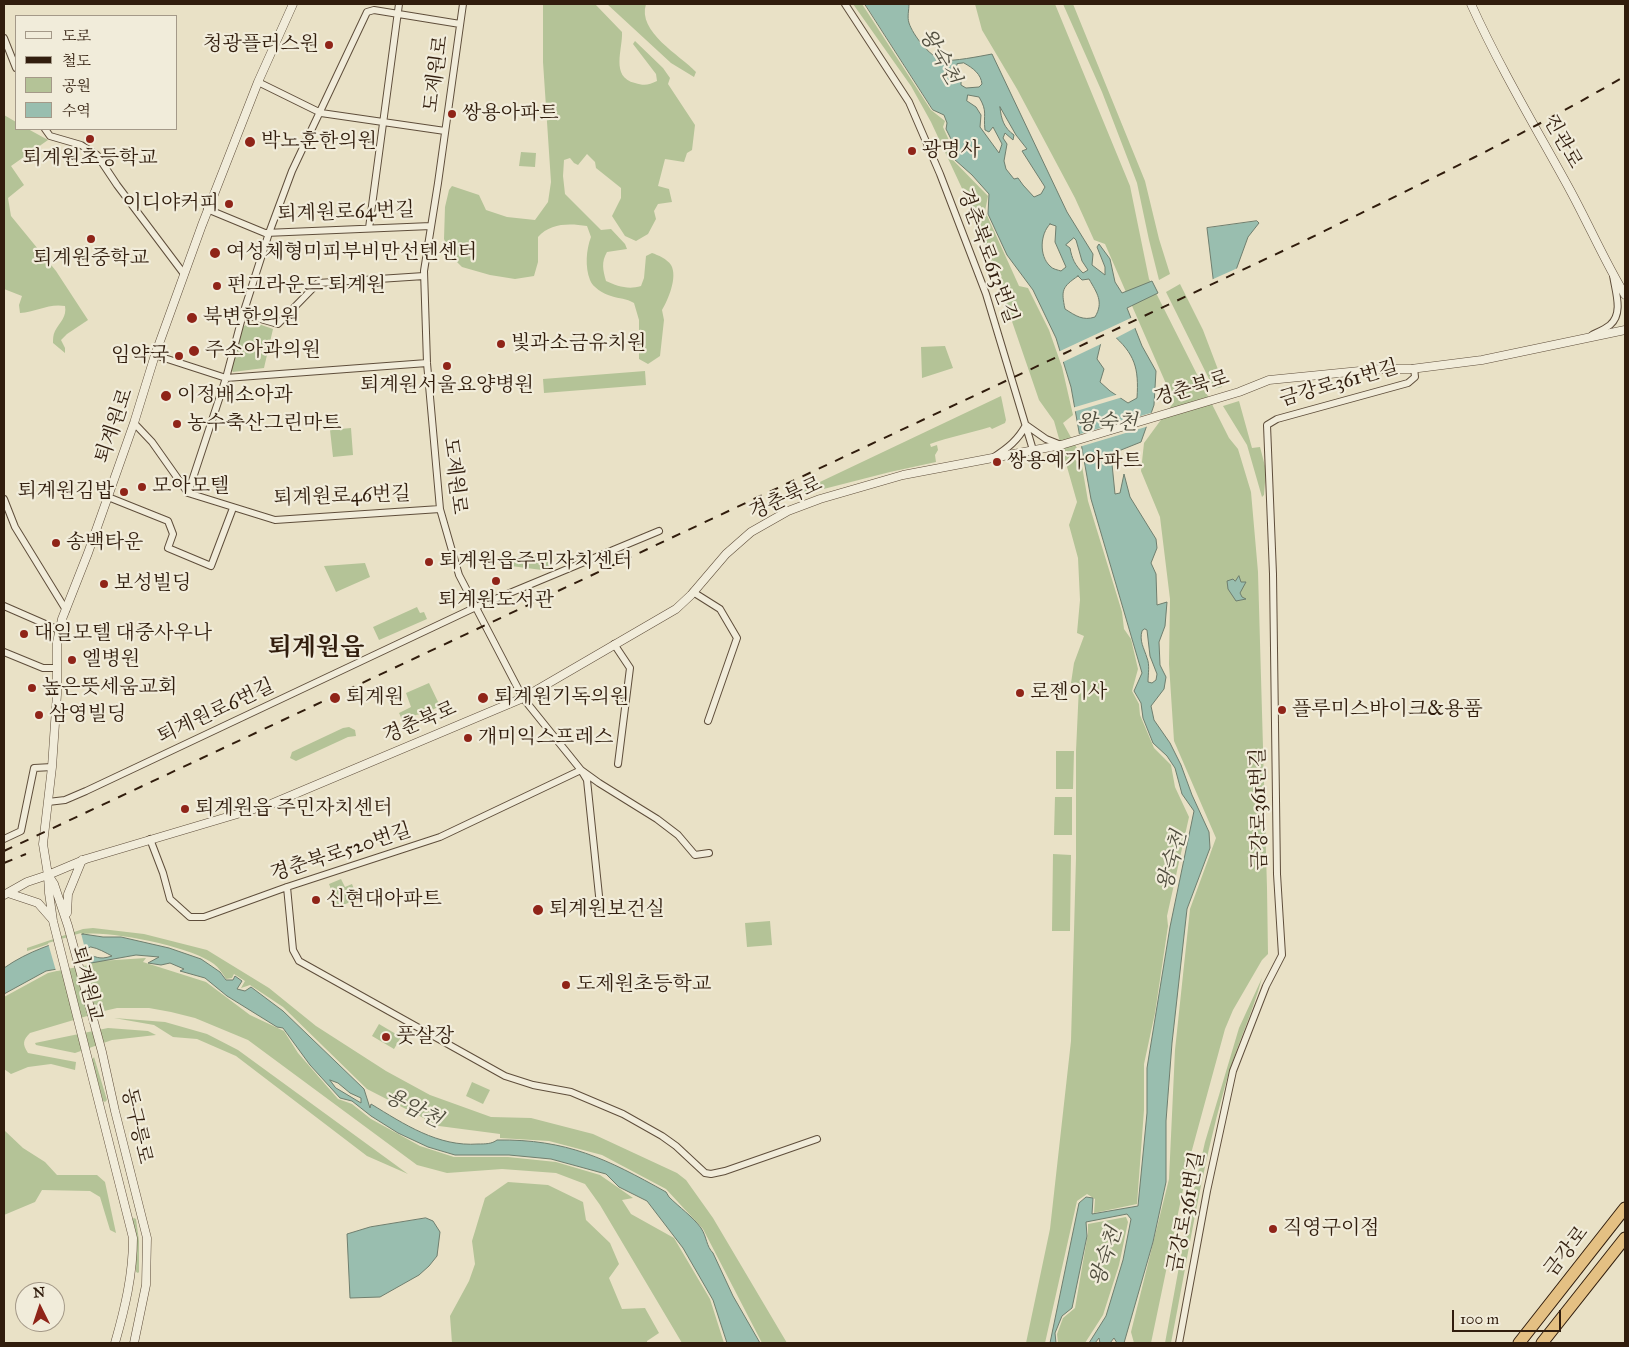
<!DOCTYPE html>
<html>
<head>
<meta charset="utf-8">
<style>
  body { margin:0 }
  #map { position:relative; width:1629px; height:1347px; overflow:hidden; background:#e9e1c6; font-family:"IM FELL Great Primer","Noto Serif KR",serif }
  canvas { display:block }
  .frame { position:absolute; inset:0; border:5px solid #311d0d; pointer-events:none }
  .legend { position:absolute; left:15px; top:15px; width:162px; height:115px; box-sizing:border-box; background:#f1ecda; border:1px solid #a49988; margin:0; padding:6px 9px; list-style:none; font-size:15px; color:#311d0d }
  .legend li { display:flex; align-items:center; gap:10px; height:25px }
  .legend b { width:25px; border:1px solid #a49988 }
  .north { position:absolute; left:15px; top:1282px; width:50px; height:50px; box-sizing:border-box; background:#f1ecda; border:1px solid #a49988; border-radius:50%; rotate:356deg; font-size:14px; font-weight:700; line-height:20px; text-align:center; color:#311d0d }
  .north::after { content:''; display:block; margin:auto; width:18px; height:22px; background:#8f2418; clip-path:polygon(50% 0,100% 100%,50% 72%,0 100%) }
  .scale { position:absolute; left:1452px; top:1310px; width:109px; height:22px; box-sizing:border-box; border:2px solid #311d0d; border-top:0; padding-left:6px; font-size:15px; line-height:18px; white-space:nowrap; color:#311d0d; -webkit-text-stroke:4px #f1ecda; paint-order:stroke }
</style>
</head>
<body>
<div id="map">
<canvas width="1629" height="1347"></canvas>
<div class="frame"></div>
<ul class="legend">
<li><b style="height:6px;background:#f1ecda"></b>도로</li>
<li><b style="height:6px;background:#311d0d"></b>철도</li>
<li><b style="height:14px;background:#b4c397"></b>공원</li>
<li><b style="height:14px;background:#99beaf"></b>수역</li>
</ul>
<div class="north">N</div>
<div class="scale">100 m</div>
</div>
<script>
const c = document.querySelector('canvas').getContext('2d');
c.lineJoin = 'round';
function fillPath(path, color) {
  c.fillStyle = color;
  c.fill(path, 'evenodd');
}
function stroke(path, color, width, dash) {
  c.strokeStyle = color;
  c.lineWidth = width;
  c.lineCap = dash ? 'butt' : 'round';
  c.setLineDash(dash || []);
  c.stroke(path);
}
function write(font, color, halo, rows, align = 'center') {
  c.font = font + ' "IM FELL Great Primer","Noto Serif KR",serif';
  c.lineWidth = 4.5;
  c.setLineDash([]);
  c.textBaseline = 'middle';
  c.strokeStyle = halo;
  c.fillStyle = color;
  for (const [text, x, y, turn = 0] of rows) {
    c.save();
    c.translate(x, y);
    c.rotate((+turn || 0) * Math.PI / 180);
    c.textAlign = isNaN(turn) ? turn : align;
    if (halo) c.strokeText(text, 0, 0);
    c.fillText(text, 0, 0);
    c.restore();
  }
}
const green = new Path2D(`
  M543,4H595L622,32C623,49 610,77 635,83C644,86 649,85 657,81L656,74L633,44L635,41L663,68L670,78L668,84L695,125L692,150L687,153L684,162L665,159L658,186L669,189L672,202L658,204L654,211L656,219L648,234L636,241L625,236L612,216L621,198V188L596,168L595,162L587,154L578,165L574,163L570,158L564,160L563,176L565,194L601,230L611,229L625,244L627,249L607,252C601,262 603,270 606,281C617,286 628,290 641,286L644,278L646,256L652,253C658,255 667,259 671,265C678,277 668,300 662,310L664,320L660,356L648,364L639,359V320L634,303C626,298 620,299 611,296C604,294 592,287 590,280C585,267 586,250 591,237L587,226C569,223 550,223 538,237V262L534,276L515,279L490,275L462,267L452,257L444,239L445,207L449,190L452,186L479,195L486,210L507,217L535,220L548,202L551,182L543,62Z
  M607,4H646C637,32 680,55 696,72L694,77L671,63Z
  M853,4H862L931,110L945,121L943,127L952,147L951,158L988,196L985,211L1019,286L1028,288L1049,330L1062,367L1073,415L1063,423L1078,450L1071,456L1082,466L1088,501L1122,612L1124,629L1131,639L1138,669L1132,691L1139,704L1140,715L1154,748L1171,765L1175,787L1189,817L1167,916L1168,926L1155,1013L1144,1064V1110L1137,1204L1094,1213L1095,1199L1087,1194L1077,1201L1045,1343H1026L1050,1229L1071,1041L1076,858V751L1079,686L1071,683L1074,663L1084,636L1077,633L1080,600L1078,558L1069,525L1077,502L1054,421L1039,400L994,269L966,197L931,122L911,86Z
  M975,4H1055L1130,186L1149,279L1229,438L1238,449L1251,492L1258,572L1267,888L1268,954L1262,960L1233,1010L1225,1029L1189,1161L1151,1343H1134L1131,1332L1169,1179L1175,1050L1190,909L1216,838L1174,741L1169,664L1170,599L1160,517L1141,471L1144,443L1174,402L1105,244L1094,240L1075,198L1017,89L982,30Z
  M1063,4H1073L1145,181L1159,239L1170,274L1159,280L1149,240L1137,183L1102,92Z
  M4,115L16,122V129H28L48,140L11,166L24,185L8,198L11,216L56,271L88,320L67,334L61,340L65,348V353L53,343C53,339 53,335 55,331C60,322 67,317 65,306C49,303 36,312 20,313L19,305L22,296L4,289Z
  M521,152L536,153L535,167L519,166Z
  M1180,284L1203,330L1222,380V387L1214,389L1166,292Z
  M247,320L273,329L264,368L233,372L231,370L242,327L246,325Z
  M945,346L953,368L922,378L921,347Z
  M645,371L646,385L544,393L543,379Z
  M1001,396L1006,420L1005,423L992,429L990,427C970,433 949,437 930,444L931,447L937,445L938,450L935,455L936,462L890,472L804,494L803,490Z
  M1239,401L1252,448L1260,447L1266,470L1264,495L1262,497L1247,445L1223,406Z
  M351,428L353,455L333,457L330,430Z
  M548,555L549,567L542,570L511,566L510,557Z
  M365,563L370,577L336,592L324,566Z
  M417,607L420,613L424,612L427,619L379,640L373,627Z
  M429,683L440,706L428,712L408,717V724L405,726L399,713L411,707L406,693Z
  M349,727L355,730L356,736L348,737L296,761L290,758L292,752L343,728Z
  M1056,751H1074L1073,789H1056Z
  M1055,797H1072V835H1054Z
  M1053,854L1071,855L1070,931H1052Z
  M341,879L345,887L352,884L358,899L338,907L329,884Z
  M770,921L772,945L747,947L745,923Z
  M93,928L144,934L207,950L269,988L316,1026L386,1071L430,1095L491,1117L531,1118L593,1134L677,1173L686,1180L713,1218L787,1343H762L703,1229L666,1189L602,1155L549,1141L500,1138V1134L439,1126L367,1089L283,1007L250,985L241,988L245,981L234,974L232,978L226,979C223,974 219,968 214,964C193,947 110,930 83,934C64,937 45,946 27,951V948L83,929Z
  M146,958L143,962L206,982L250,1015L284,1031L298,1053L338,1099L352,1104L371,1119L420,1146L454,1157H508L556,1162L600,1175L633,1198L622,1200L631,1214L674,1238L710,1299L724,1343H682L600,1205L585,1184L556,1173L502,1169L447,1173L417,1165L248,1040L195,1018L171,1012L149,1008H117L104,1011L30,1033C23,1040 22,1044 28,1053L76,1062L75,1070L51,1064L28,1067L11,1074L4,1069V997L48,973L100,961Z
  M1262,978C1252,1015 1235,1049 1225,1086C1201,1170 1188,1257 1171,1343H1165L1190,1207L1205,1142L1239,1028Z
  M114,1018L165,1022L207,1034L238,1050L408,1174L367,1156L236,1056L197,1039L173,1037L154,1025Z
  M379,1024L401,1037L394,1049L372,1036Z
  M108,1028L148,1031L156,1035L112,1040L75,1053L36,1045L35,1043Z
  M94,1057L107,1100L105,1102L103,1101L92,1060Z
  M472,1082L490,1090L483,1104L466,1096Z
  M4,1130L23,1148L45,1162L57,1175H97L105,1182L116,1233L110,1230L100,1197L90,1191L42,1190L35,1202L4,1215Z
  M508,1182L548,1185L583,1202L586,1220L610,1243L619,1264L609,1278L622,1309L645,1308L659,1333L647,1341V1343H452L450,1316L469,1281L475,1264L472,1241L485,1198Z
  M1126,1217L1128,1222L1119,1265L1103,1315L1085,1343H1058L1057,1334L1063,1318L1075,1308L1088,1233V1224Z
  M134,1218L136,1219L139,1241V1272L138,1273L136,1272L135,1242L132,1219Z`);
const water = new Path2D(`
  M865,4H909C909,10 907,17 909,23C913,35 929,56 942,60C952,62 981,56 992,54L1067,212L1093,254L1092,265L1105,275V267L1097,247L1099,244L1110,259L1115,282L1122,293L1152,281L1158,293L1127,308L1142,346L1156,371L1154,405L1141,442L1111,454L1115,494L1120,493L1124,474L1130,497L1156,539L1157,548L1151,563L1156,574L1157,605L1167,602L1165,626L1159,642L1160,665L1166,677L1164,689L1151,706L1154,720L1170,743L1181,765L1192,795L1209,832L1210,848L1187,909L1172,1043L1166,1121V1182L1153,1242L1124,1343H1117L1114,1338L1110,1343H1100L1099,1338L1095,1343H1089L1106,1316L1123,1260L1131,1219L1127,1214L1086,1222L1087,1236L1072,1308L1062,1316L1055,1333L1056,1343H1050L1079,1203L1086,1197L1093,1198L1092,1214L1138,1206L1147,1113V1068L1170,927L1194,811L1182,794L1175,768L1167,756L1153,743L1143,718L1141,703L1134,691L1142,673L1091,499L1071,387L1056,338L1033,290L1007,255L988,214L989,194L972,175L954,159V145L946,129L947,123L944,115L933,110ZM964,63C973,68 981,74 982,84L979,87L966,88L961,85C962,76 956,72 957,64ZM968,95L979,97C988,112 983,114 985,130L989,132L993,127L1002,144L999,153L980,127L981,115L976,107L967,101ZM1000,107L1016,135L1027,149L1022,151L1045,187L1041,194L1034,197L1023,185L1018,178L1014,179L1006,169L1004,161L1007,144L1003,138L1005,133L1013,140L1014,135C1004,128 1001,119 1000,107ZM1050,224L1056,226L1055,242L1066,267L1061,271C1058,270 1052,269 1050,266C1039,256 1040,234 1050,224ZM1074,238L1076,240L1082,261L1088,270L1083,273C1075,265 1072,259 1070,248L1066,245ZM1078,276L1082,280L1089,279C1097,293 1104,302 1095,317C1083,321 1076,316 1065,309C1061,290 1062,287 1078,276ZM1112,334C1135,354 1139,368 1137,398L1128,403L1110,391L1100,382L1104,369L1097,359L1102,338ZM1145,629L1147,630L1150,656L1157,674L1156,680L1152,683L1148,682C1148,674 1150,665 1147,658C1144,648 1139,641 1142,631Z
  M1257,221L1259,223L1248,237L1232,281L1214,286L1207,228Z
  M1239,576L1241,582H1246L1240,593L1242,597L1246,599L1236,601L1228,589L1227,581L1233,579L1235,581Z
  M83,934L103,937H121L169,948L201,959L220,972L226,980H233L235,976L242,981L237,989L245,991L251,987L283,1011L364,1089L370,1108L371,1104C404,1124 438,1147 478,1144C485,1144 492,1144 497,1140C567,1139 607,1159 666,1192L669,1197C679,1207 693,1217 701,1228C707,1237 706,1246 713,1253L733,1296L760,1343H727L713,1300L683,1248L647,1201L619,1187L606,1174L551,1159L509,1155H455L428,1147L398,1133L371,1116L352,1101L340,1098L310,1065L283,1028L277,1027L227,996L205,978L180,971L184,969L170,963L161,965L148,963L159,957L136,955L46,971L4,994V968C28,951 55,943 83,934ZM91,947C98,948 106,953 112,956C97,961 97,955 84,955V950ZM330,1080L338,1083L350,1093L361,1098V1103L336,1088Z
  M426,1218L433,1221L440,1232L437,1256L429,1266L419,1275L380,1297L350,1298L347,1234L370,1227Z`);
const pier = new Path2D(`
  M1240,267L1235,282L1227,285L1215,288L1212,287L1211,280Z
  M1133,317L1137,327L1114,339L1112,337L1104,340L1103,343L1061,363L1058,352Z
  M1119,394L1123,397L1073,412L1072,408Z
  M1154,412L1149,426L1079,447L1077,435Z
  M81,933L89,965L56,971L48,943Z`);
const minor = new Path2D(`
  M463,4L438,183L424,271L427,363L440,509L459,575L523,698L581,770L587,780L601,915
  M845,4L909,102L940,174L986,294L1033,450
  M4,38L16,68
  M258,82L321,113L445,131
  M45,129L50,136L81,145L97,155L117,185L184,274
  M207,209L265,233L431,226
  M369,228L399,4
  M243,314L278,324L318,283L424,276
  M1592,335C1598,332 1605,329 1610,325C1624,313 1615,291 1613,275
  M155,355L226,378L427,363
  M134,423L152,442L188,493L275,520L440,509
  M994,457C1008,448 1018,440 1026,425L1046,439L1061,445
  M188,493L226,378L243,314L269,233L292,171L367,12L374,10L460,24
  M108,497L168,521L173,534L168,548L211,566L233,508
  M4,499L15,527L66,610
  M693,592L720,609L737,638L708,721
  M4,606L59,630
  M614,644L630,668L618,764
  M4,652L43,668H57
  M48,802L65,800L86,791L476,607L659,531
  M4,839L21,831L34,768L52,767
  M150,839L163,873L170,899L190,917H204L287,887L440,837L581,770L599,783L657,819L678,835L695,855L709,853
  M287,887L293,950L299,961L505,1076L533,1085L571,1092L623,1114L662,1136L676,1146L705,1173L711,1174L725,1171L817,1139
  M1179,1343L1207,1191L1233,1071L1266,986L1282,955L1277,874L1273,574L1267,425L1277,419L1408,383L1415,377L1414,368`);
const tertiary = new Path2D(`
  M1471,4C1500,68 1536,128 1570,190C1589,225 1605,262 1625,295
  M48,875L54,884L68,926L102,1052L115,1111L147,1238L146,1285L134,1343
  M8,893L38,903L52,919
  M4,895L27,882L48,875L86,859L271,804L523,698L676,609L691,595L726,554L751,532L788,511L820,499L903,475L1061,445L1239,392L1269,380L1380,369H1411L1482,360L1625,330
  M67,913L68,894L82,860
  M115,1343C125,1308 133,1275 133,1238L53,921L49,893L48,875L43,844L52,767L57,694V642L62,619L88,553L134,423L155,355L202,225L258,82L293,4`);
const trunk = new Path2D(`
  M1519,1343L1625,1208
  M1542,1343L1625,1238`);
const rail = new Path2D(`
  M4,851L1304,241C1412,188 1521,137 1625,76
  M4,863L26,854`);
const markers = [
  [329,45,5,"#8f2418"],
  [452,114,5,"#8f2418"],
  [90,139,5,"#8f2418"],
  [250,142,6,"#8f2418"],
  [912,151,5,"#8f2418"],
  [229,204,5,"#8f2418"],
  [91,239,5,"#8f2418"],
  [215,253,6,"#8f2418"],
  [217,286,5,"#8f2418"],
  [192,318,6,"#8f2418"],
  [501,344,5,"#8f2418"],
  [194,351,6,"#8f2418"],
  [179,356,5,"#8f2418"],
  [447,366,5,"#8f2418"],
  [166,396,6,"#8f2418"],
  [177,424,5,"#8f2418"],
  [997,462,5,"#8f2418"],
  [142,487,5,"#8f2418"],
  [124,492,5,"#8f2418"],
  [56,543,5,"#8f2418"],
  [429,562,5,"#8f2418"],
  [496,581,5,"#8f2418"],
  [104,584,5,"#8f2418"],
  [24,634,5,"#8f2418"],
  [72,660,5,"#8f2418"],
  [32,688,5,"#8f2418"],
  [1020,693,5,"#8f2418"],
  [335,698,6,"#8f2418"],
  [483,698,6,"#8f2418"],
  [1282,710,5,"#8f2418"],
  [39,715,5,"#8f2418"],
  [468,738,5,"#8f2418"],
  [185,809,5,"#8f2418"],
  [316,900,5,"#8f2418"],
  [538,910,6,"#8f2418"],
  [566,985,5,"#8f2418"],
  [386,1037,5,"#8f2418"],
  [1273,1229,5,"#8f2418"]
];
const poiNames = [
  ["청광플러스원",319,45,"right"],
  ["쌍용아파트",462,114],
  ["박노훈한의원",261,142],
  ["광명사",922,151],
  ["퇴계원초등학교",90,159,"center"],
  ["이디야커피",219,204,"right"],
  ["여성체형미피부비만선텐센터",226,253],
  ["퇴계원중학교",91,259,"center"],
  ["펀그라운드 퇴계원",227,286],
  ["북변한의원",203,318],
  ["빛과소금유치원",511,344],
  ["주소아과의원",205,351],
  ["임약국",169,356,"right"],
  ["퇴계원서울요양병원",447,386,"center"],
  ["이정배소아과",177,396],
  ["농수축산그린마트",187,424],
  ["쌍용예가아파트",1007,462],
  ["모아모텔",152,487],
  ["퇴계원김밥",114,492,"right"],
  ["송백타운",66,543],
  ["퇴계원읍주민자치센터",439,562],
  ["보성빌딩",114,584],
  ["퇴계원도서관",496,601,"center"],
  ["대일모텔 대중사우나",34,634],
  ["엘병원",82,660],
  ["높은뜻세움교회",42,688],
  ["로젠이사",1030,693],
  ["퇴계원",346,698],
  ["퇴계원기독의원",494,698],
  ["플루미스바이크&용품",1292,710],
  ["삼영빌딩",49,715],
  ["개미익스프레스",478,738],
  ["퇴계원읍 주민자치센터",195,809],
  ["신현대아파트",326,900],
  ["퇴계원보건실",549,910],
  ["도제원초등학교",576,985],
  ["풋살장",396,1037],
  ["직영구이점",1283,1229]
];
const streetNames = [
  ["도제원로",437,74,-82],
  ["진관로",1562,142,61],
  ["퇴계원로64번길",346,213,-2],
  ["경춘북로613번길",987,256,70],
  ["금강로361번길",1339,384,-16],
  ["경춘북로",1192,389,-17],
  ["퇴계원로",115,426,-71],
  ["도제원로",454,476,83],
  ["퇴계원로46번길",342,497,-2],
  ["경춘북로",786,499,-24],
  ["퇴계원로6번길",216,712,-25],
  ["경춘북로",420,723,-23],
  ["금강로361번길",1260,809,-91],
  ["경춘북로520번길",341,853,-18],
  ["퇴계원교",86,984,76],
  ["동구릉로",136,1126,77],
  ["금강로361번길",1187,1212,-79],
  ["금강로",1567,1252,-52]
];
const waterNames = [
  ["왕숙천",939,57,60],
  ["왕숙천",1107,424],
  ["왕숙천",1173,861,-75],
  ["용암천",413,1109,27],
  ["왕숙천",1107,1257,-72]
];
const districtNames = [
  ["퇴계원읍",316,649]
];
fillPath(green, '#b4c397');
fillPath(water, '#99beaf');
stroke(water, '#6f7e6e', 1);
fillPath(pier, '#e9e1c6');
stroke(minor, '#5f4e3b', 8);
stroke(tertiary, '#5f4e3b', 9);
stroke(trunk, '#311d0d', 13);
stroke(minor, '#f1ecda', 6);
stroke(tertiary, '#f1ecda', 8);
stroke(trunk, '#e4c083', 11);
stroke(rail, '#311d0d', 2, [9, 9]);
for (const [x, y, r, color] of markers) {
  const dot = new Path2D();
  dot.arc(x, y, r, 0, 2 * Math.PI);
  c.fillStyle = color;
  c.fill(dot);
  stroke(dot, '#f1ecda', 2);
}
write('20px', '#311d0d', '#f1ecda', poiNames, 'left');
write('20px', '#311d0d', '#f1ecda', streetNames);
write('italic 21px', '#504d3e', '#f1ecda', waterNames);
write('bold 25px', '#311d0d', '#f1ecda', districtNames);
</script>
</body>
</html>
